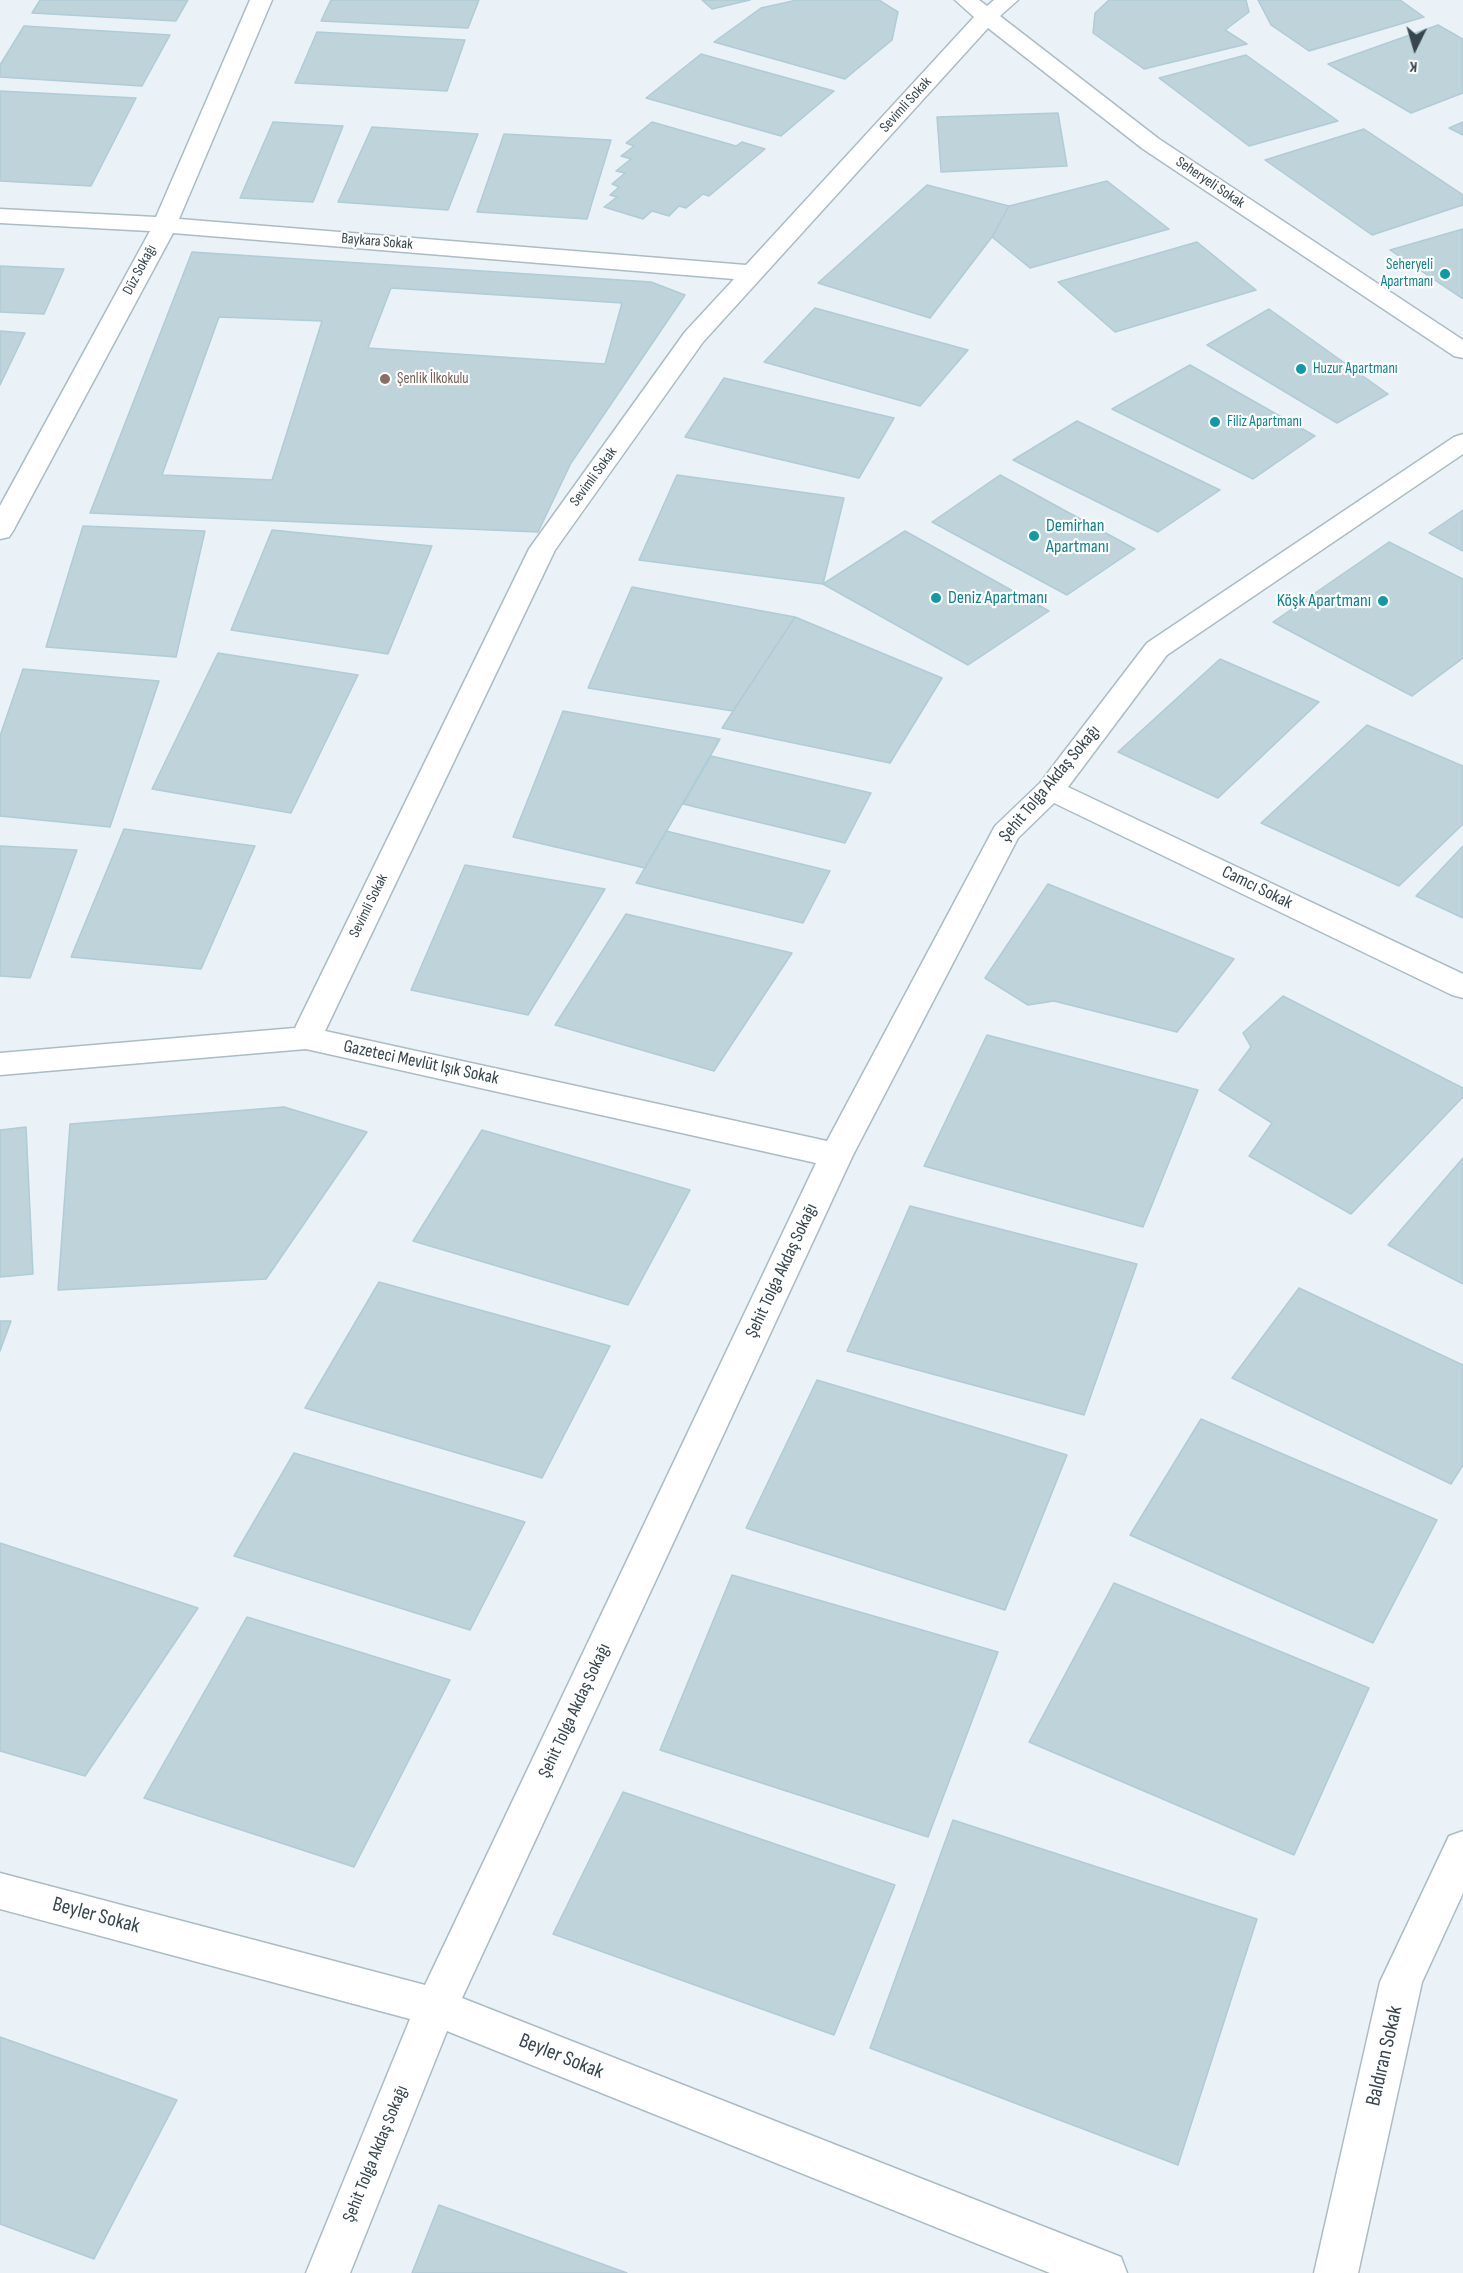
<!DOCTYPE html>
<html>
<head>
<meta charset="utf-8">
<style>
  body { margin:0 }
  #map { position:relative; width:1463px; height:2273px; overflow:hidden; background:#eaf2f7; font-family:"Sofia Sans Condensed",sans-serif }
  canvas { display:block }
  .north { position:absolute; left:1385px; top:18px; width:60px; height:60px; -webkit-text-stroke:4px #fff; paint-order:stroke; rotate:185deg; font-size:16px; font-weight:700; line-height:24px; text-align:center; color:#37464c }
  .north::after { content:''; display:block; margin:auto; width:21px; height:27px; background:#37464c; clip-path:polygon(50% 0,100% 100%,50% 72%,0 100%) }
</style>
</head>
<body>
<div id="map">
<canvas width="1463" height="2273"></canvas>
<div class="north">K</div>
</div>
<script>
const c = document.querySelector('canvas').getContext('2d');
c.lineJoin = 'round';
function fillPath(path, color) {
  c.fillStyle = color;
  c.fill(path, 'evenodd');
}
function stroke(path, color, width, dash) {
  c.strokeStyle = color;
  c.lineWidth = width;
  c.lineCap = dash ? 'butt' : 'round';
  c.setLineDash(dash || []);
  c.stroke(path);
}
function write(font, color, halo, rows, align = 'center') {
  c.font = font + ' "Sofia Sans Condensed",sans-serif';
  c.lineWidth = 4.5;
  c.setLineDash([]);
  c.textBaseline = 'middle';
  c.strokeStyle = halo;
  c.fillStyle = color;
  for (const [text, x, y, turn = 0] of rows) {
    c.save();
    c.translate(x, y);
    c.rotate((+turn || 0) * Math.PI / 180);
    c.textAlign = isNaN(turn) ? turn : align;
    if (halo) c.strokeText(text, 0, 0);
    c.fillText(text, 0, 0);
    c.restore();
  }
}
const building = new Path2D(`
  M40,0H188L176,21L32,13Z
  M331,0H479L468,28L321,21Z
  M702,0H750L712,9Z
  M797,0H879L898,12L892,40L845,79L714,42L761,8Z
  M1109,0H1246L1249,12L1225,30L1247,44L1144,69L1093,33L1095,13Z
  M1258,0H1400L1424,17L1309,51L1271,25Z
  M1438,25L1463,39V93L1411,113L1328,64Z
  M24,26L170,35L142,86L0,77V65Z
  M317,32L465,40L447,91L295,83Z
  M701,54L834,91L781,136L646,98Z
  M1246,55L1338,121L1249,146L1159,78Z
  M0,91L136,98L91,186L0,181Z
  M1058,113L1067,166L941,172L937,117Z
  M273,122L343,126L313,202L240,198Z
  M652,122L736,146L742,142L765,149L709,196L703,194L686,208L679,206L669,216L652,211L643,219L604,207L617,197L610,195L619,187L612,184L625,173L616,171L631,159L621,156L634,146L626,143Z
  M1463,122V135L1449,128Z
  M372,127L478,134L448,210L338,202Z
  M1364,129L1463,195V205L1372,235L1265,160Z
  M504,134L611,140L587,219L477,212Z
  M1107,181L1169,229L1030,268L992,237L1009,206Z
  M927,185L1009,206L992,237L930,318L818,283Z
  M1463,229V299L1390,250Z
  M1197,242L1256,290L1115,332L1058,282Z
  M192,252L651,282L685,295L571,463L538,532L90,513Z
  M0,266L64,269L44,314L0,312Z
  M391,288L622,303L605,364L368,348Z
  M815,308L968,350L920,406L764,362Z
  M1269,309L1388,394L1337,423L1207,345Z
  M219,317L322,321L272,480L162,475Z
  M0,331L25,333L0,385Z
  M1190,365L1315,436L1253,479L1112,409Z
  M724,378L894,418L859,478L685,437Z
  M1077,421L1220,490L1158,532L1013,460Z
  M677,475L844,498L823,584L639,560Z
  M1000,475L1135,549L1067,595L932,522Z
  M1463,510V551L1429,533Z
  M83,526L205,531L176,657L46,647Z
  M272,530L432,546L388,654L231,630Z
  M905,531L1049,611L968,665L823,584Z
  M1389,542L1463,579V658L1412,696L1273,622Z
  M632,587L795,617L733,711L588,688Z
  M795,617L942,678L890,763L722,728Z
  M218,653L358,675L291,813L152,789Z
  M1220,659L1319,702L1218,798L1118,752Z
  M23,669L159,681L110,827L0,816V736Z
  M563,711L720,739L645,868L513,837Z
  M1367,725L1463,766V824L1399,886L1261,823Z
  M711,756L871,793L845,843L683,804Z
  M124,829L255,846L201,969L71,957Z
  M666,831L830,871L803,923L636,883Z
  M0,846L77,850L30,978L0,976Z
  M1463,846V918L1416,896Z
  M465,865L605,889L528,1015L411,990Z
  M1048,884L1234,959L1177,1032L1054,1001L1028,1005L985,978Z
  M626,914L792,953L714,1071L555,1025Z
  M1283,996L1463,1088V1097L1351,1214L1249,1156L1272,1123L1219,1090L1251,1047L1243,1033Z
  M987,1035L1198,1090L1143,1227L924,1166Z
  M284,1107L367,1132L266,1279L58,1290L70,1124Z
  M26,1127L33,1274L0,1277V1130Z
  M482,1130L690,1190L628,1305L413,1241Z
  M1463,1158V1284L1388,1245Z
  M910,1206L1137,1264L1084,1415L847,1351Z
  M379,1282L610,1346L542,1478L305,1408Z
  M1299,1288L1463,1365V1465L1451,1484L1232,1378Z
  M0,1321H11L0,1351Z
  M817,1380L1067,1455L1005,1610L746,1528Z
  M1201,1419L1437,1520L1373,1643L1130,1535Z
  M294,1453L525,1522L470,1630L234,1556Z
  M0,1543L198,1608L85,1776L0,1751Z
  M732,1575L998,1652L928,1837L660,1750Z
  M1114,1583L1369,1688L1294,1855L1029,1742Z
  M247,1617L450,1680L354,1867L144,1798Z
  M623,1792L895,1885L834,2035L553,1934Z
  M953,1820L1257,1919L1178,2165L870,2048Z
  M0,2037L177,2100L94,2259L0,2224Z
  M439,2205L627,2273H412Z`);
const minor = new Path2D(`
  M250,0H272L179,219L746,265L974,17L955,0H979L987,6L994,0H1018L1000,16L1159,139L1463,340V358L1454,356L1143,149L988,28L703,342L555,550L325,1031L827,1141L995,826L1040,783L1147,643L1454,437L1463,434V454L1167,655L1068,787L1463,974V998L1452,995L1054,803L1018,838L853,1155L462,1998L1121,2257L1127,2273H1050L447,2031L350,2273H306L410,2019L0,1909V1873L425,1985L816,1163L306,1049L0,1075V1053L295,1028L529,549L685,332L734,279L173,233L13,531L9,537L0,539V506L150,231L0,223V209L156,217Z
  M1463,1831V1893L1422,1982L1358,2273H1314L1380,1982L1449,1836Z`);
const markers = [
  [1445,274,6,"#0f9aa8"],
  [1301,369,6,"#0f9aa8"],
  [385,379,6,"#8d6e63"],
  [1215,422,6,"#0f9aa8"],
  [1034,536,6,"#0f9aa8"],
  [936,598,6,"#0f9aa8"],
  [1383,601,6,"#0f9aa8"]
];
const farStreetnames = [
  ["Sevimli Sokak",906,105,-48],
  ["Seheryeli Sokak",1210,183,34],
  ["Baykara Sokak",377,242,5],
  ["Düz Sokağı",140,270,-62],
  ["Sevimli Sokak",594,477,-54],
  ["Sevimli Sokak",369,906,-64]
];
const farCulturenames = [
  ["Seheryeli",1433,265,"right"],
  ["Apartmanı",1433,282,"right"],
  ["Huzur Apartmanı",1313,369],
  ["Filiz Apartmanı",1227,422]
];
const farEducationnames = [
  ["Şenlik İlkokulu",397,379]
];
const cultureNames = [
  ["Demirhan",1046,526],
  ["Apartmanı",1046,547],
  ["Deniz Apartmanı",948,598],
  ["Köşk Apartmanı",1371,601,"right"]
];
const streetNames = [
  ["Şehit Tolga Akdaş Sokağı",1050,784,-50],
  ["Camcı Sokak",1257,888,26],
  ["Gazeteci Mevlüt Işık Sokak",421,1063,12],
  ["Şehit Tolga Akdaş Sokağı",782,1271,-65],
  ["Şehit Tolga Akdaş Sokağı",575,1711,-65],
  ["Şehit Tolga Akdaş Sokağı",376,2154,-68]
];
const nearStreetnames = [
  ["Beyler Sokak",96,1916,15],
  ["Baldıran Sokak",1385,2056,-77],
  ["Beyler Sokak",561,2057,22]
];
fillPath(building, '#bed3da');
stroke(building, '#b0ccd6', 1.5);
stroke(minor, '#abbcc4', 3);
fillPath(minor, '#fff');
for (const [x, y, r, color] of markers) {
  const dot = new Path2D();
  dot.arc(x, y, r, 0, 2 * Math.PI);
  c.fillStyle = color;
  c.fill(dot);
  stroke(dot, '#fff', 2);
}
write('15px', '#37464c', '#fff', farStreetnames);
write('15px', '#0d838f', '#fff', farCulturenames, 'left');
write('15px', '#785e54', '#fff', farEducationnames, 'left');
write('18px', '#0d838f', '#fff', cultureNames, 'left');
write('18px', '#37464c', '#fff', streetNames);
write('21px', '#37464c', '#fff', nearStreetnames);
</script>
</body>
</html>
